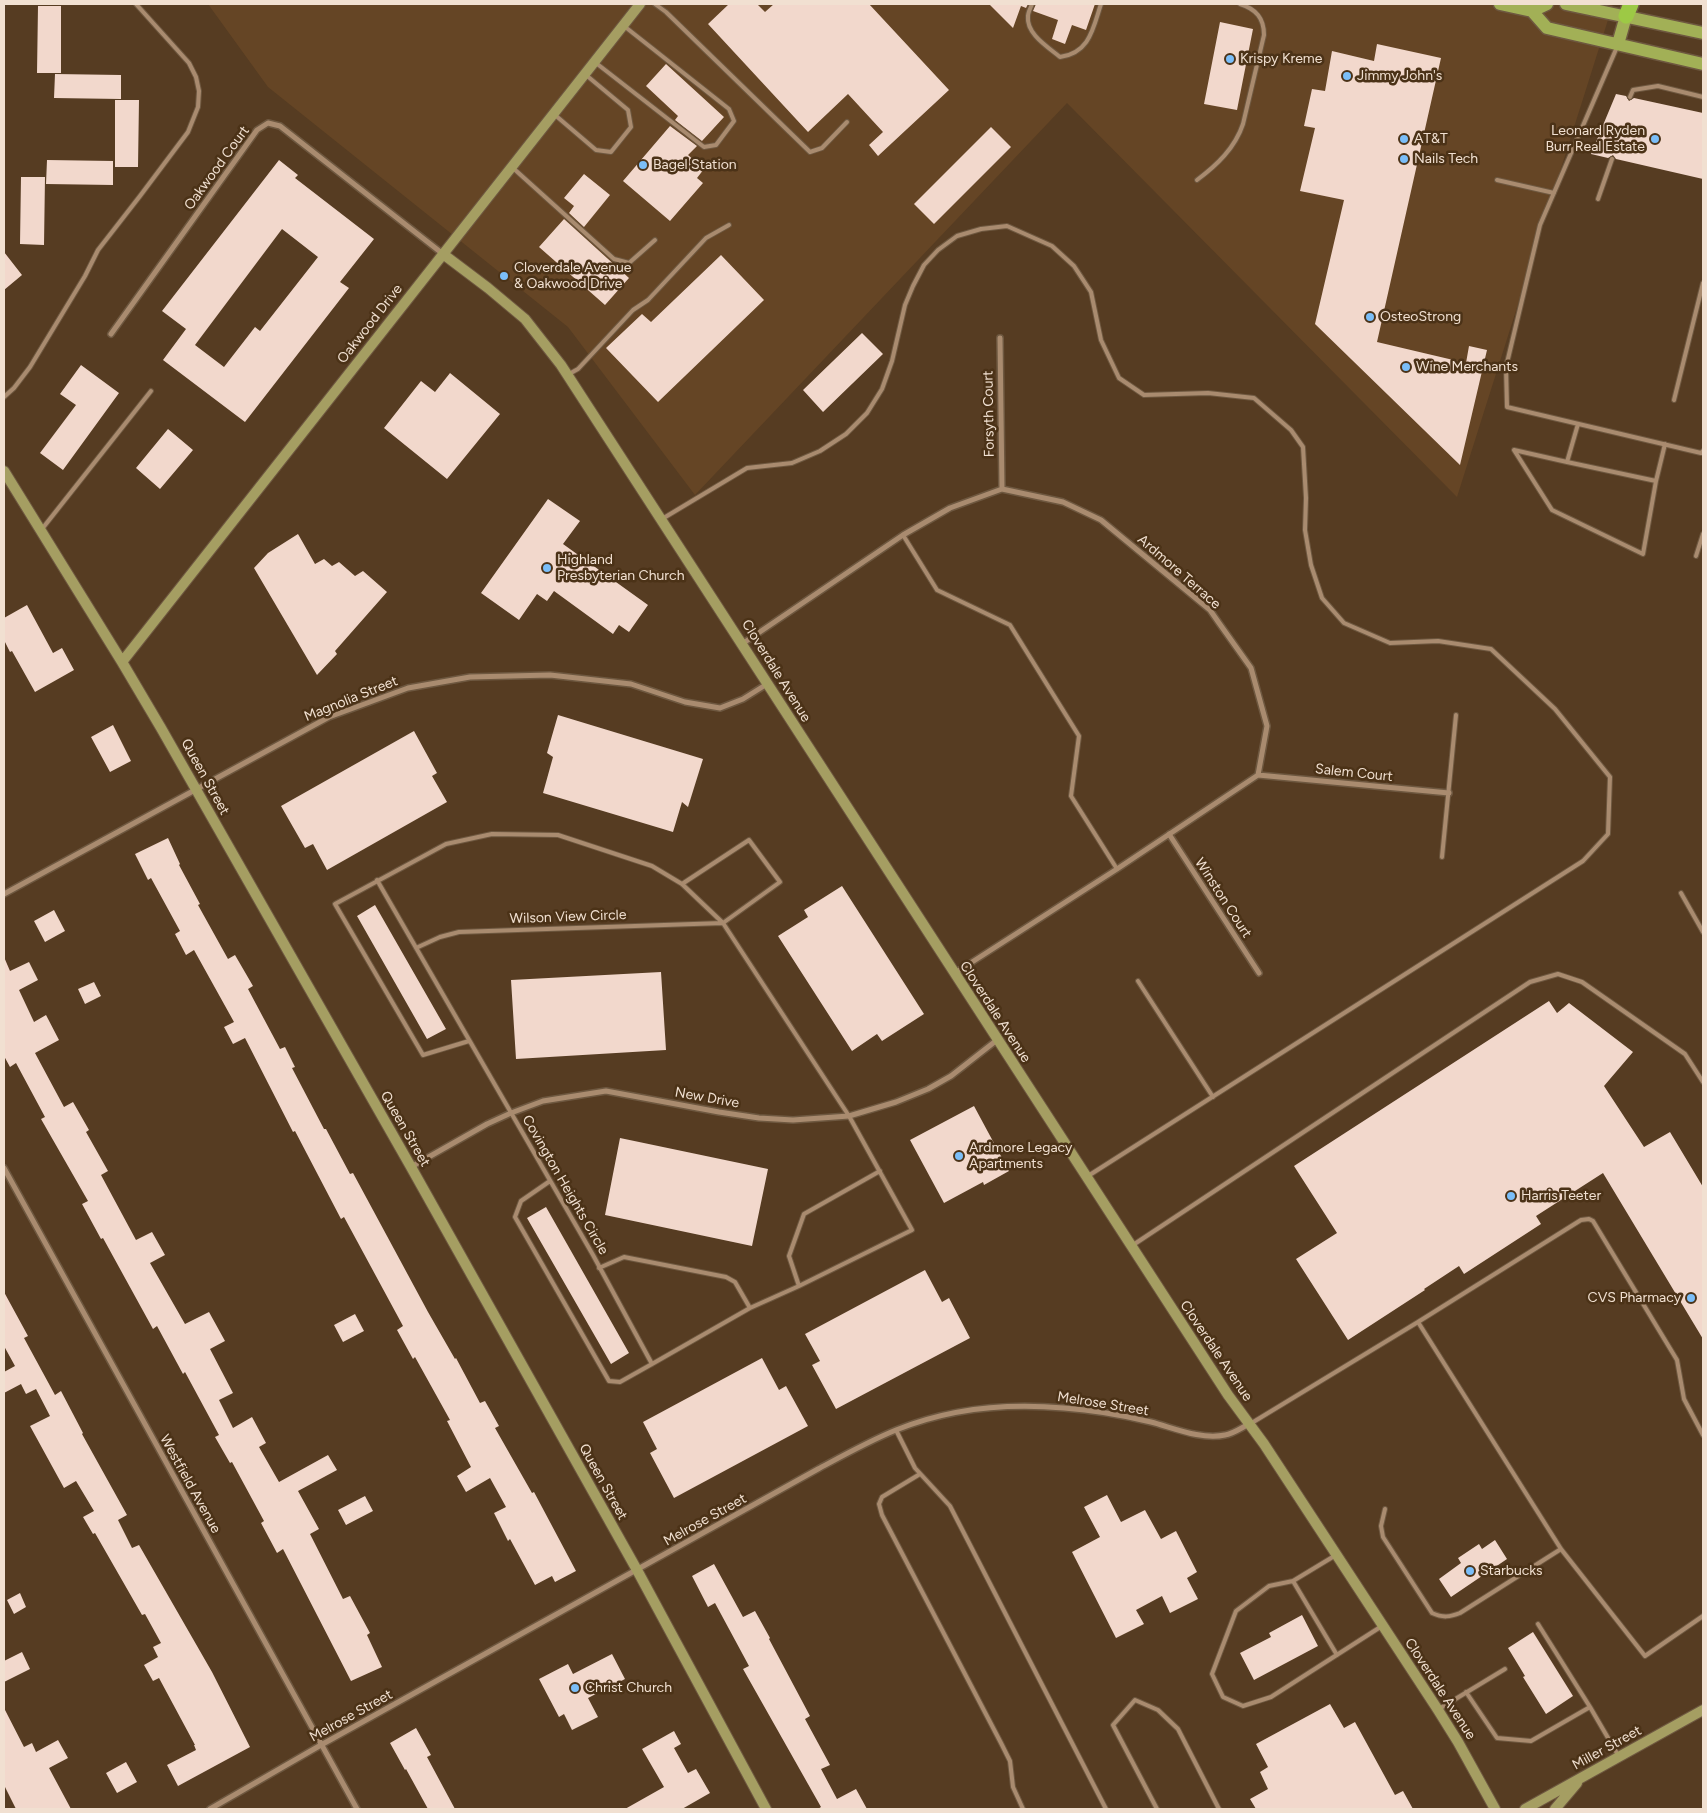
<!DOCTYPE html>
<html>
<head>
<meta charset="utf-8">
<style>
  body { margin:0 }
  #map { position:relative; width:1707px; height:1813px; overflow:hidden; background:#563c22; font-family:Figtree,sans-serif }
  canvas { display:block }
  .frame { position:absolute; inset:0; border:5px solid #f1e0d1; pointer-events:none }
</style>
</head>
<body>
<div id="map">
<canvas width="1707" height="1813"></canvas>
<div class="frame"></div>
</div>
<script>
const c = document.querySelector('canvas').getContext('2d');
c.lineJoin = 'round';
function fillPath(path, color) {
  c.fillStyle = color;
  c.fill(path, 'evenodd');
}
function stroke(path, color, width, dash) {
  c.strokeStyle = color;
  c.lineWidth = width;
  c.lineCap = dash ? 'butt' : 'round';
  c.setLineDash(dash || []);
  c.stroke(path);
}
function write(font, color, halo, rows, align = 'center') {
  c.font = font + ' Figtree,sans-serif';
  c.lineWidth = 5;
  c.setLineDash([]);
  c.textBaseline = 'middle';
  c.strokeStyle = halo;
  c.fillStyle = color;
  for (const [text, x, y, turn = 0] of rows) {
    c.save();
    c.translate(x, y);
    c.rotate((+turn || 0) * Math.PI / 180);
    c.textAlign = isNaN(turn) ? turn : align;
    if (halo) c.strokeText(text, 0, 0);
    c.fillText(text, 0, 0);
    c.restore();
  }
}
const built = new Path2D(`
  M208,4H1613L1457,497L1067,103L695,495L568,327L268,87Z`);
const building = new Path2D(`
  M729,4H757L765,12L774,4H869L949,90L878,156L869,145L883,132L848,94L808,132L708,24Z
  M989,4H1028L1026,8L1021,6L1013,28Z
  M1036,4H1095L1086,30L1072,25L1065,44L1052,39L1058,20L1033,11Z
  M38,6H61V73H37Z
  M1220,22L1253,29L1237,110L1204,104Z
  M1377,44L1441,58L1377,342L1466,363L1469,346L1487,350L1460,465L1315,324L1344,200L1300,191L1315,128L1304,126L1312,89L1325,91L1332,51L1374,61Z
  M666,64L724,117L702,141L675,120L678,116L646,86Z
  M55,74L121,75V99L54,98Z
  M1616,94L1626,96L1629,101L1634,98L1703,113V179L1616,159L1613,155L1608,158L1591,154Z
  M115,100H139L138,167H115Z
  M670,126L697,146L688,155L704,169L697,178L703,183L670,221L623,181Z
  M991,127L1011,147L934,224L914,204Z
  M47,160L113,161V185L46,184Z
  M279,160L298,175L295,178L374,239L340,282L349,288L245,422L163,360L186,329L162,311ZM282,229L318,257L260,331L255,327L224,367L195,345Z
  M584,174L610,195L584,227L569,213L574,206L564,198Z
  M21,177H45L44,245L20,244Z
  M564,219L629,278L605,305L539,247Z
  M4,252L22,275L4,290Z
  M721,255L764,300L658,402L606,348L642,314L651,322Z
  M862,333L883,354L823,412L803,390Z
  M81,365L119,393L63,470L40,453L76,405L60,394Z
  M450,373L500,414L447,479L384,428L421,381L435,392Z
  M168,429L193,450L160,489L136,468Z
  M548,499L580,521L563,544L648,605L629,632L619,625L613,634L554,591L547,601L537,594L519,620L481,593Z
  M298,534L315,564L324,559L332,566L339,562L355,576L363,571L387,592L335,651L337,654L317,675L254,568L268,553Z
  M27,605L53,653L62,648L74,670L35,692L12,651L10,652L4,640V618Z
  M558,715L703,759L688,807L682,802L673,832L543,793L553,757L547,753Z
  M113,725L131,761L110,772L91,737Z
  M414,731L437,773L432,776L447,802L327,870L313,844L305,848L281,806Z
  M168,838L180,864L179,865L200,904L198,905L228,959L235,955L253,986L248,989L280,1049L285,1047L295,1067L292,1068L324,1129H326L350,1174L353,1173L428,1312L455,1359L456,1358L480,1403L485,1401L499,1426L495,1428L532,1493L534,1492L576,1571L555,1582L552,1576L535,1585L510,1539L508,1541L494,1513L506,1507L490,1478L466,1492L457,1476L471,1467L447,1421L450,1420L415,1357L413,1359L397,1330L403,1326L344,1217L341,1219L295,1131L293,1132L245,1038L233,1044L224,1027L234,1022L194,950L186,955L175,934L180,931L151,878L148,880L135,854Z
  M842,886L924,1014L882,1041L877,1034L852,1051L778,936L808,917L804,910Z
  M375,905L446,1029L427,1039L357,916Z
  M54,910L65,931L45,942L34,921Z
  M4,957L10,971L29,962L38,980L19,990L34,1022L46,1015L59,1040L35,1053L64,1107L73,1102L89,1130L86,1132L108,1171L101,1175L136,1240L152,1232L165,1255L150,1263L185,1324L209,1312L225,1341L210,1349L233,1393L219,1400L233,1428L252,1417L266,1443L259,1447L279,1482L328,1455L337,1470L298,1491L319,1529L310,1534L343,1599L350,1596L370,1633L367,1635L382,1667L351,1681L283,1549L277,1553L261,1523L264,1521L232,1462L230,1463L215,1437L219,1435L185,1372L183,1374L157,1326L153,1329L103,1238L101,1239L82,1204L88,1201L41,1119L45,1117L16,1063L10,1067L4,1056Z
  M661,972L666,1050L516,1059L511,980Z
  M94,982L101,996L85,1004L78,989Z
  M1549,1001L1557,1013L1569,1003L1633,1052L1604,1086L1644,1147L1670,1132L1703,1187V1339L1603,1173L1536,1216L1541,1224L1464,1274L1459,1266L1424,1289L1425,1290L1348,1340L1296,1259L1337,1233L1294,1166Z
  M974,1106L1009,1171L984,1185L983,1182L944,1203L910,1140Z
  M620,1138L768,1169L752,1246L605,1215Z
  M546,1207L629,1353L611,1364L527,1218Z
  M925,1270L942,1302L949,1298L970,1338L836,1409L812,1365L820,1361L805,1334Z
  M4,1292L28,1336L24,1338L55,1395L61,1391L83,1433L82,1434L127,1515L118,1520L132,1548L139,1545L212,1672L250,1747L178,1786L167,1765L196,1750L194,1745H195L159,1678L153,1681L144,1665L158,1657L153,1647L161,1643L145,1614L142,1615L95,1533L93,1534L83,1517L94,1511L76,1481L64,1488L30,1426L50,1416L36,1389L26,1394L21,1384L4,1393V1372L15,1366L4,1346Z
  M355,1314L364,1331L343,1342L334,1325Z
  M762,1358L779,1390L786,1386L808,1426L674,1498L650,1453L657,1449L643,1422Z
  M1107,1495L1121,1522L1145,1510L1161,1539L1176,1531L1197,1572L1187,1578L1198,1599L1170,1613L1162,1596L1136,1610L1144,1624L1116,1638L1072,1552L1100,1537L1084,1507Z
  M365,1496L373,1511L346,1525L338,1510Z
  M1495,1540L1507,1559L1451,1597L1439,1579L1461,1563L1458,1558L1479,1544L1482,1549Z
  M714,1564L743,1617L755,1611L770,1638L769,1639L810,1716L805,1719L830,1765L821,1769L837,1799L856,1789L867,1809H818L821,1807L743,1669L749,1666L715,1603L708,1607L692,1576Z
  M20,1593L26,1607L14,1614L7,1600Z
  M1302,1615L1318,1646L1254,1680L1240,1653L1271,1637L1269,1633Z
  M1533,1632L1573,1696L1546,1714L1523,1677L1525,1676L1508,1648Z
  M22,1652L30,1669L4,1682V1661Z
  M612,1654L625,1679L588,1698L598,1717L572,1730L564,1714L559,1717L539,1679L568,1664L573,1674Z
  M1330,1704L1344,1728L1355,1722L1395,1795L1403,1791L1413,1809H1256L1250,1799L1268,1789L1260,1772L1268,1767L1256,1744Z
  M4,1708L24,1747L32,1743L36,1752L58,1740L68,1758L49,1768L71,1809H16L4,1785Z
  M416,1728L431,1755L427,1757L455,1809H428L406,1769L405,1770L390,1743Z
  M674,1731L681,1744L674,1748L688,1773L696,1769L710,1793L682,1809H625L664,1787L642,1749Z
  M126,1762L137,1782L117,1793L106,1773Z`);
const lane = new Path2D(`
  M655,4L666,12L810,152L822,148L847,122
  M1032,4C1031,7 1028,12 1028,16C1026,34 1048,47 1060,57C1090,53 1093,28 1101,4
  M1617,47L1540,225L1506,367L1507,407L1701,453L1703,451
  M596,63L704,147L716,145L734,121L729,109L624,26
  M1630,97L1633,90L1658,86L1703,97
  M555,115L596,150L611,152L631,127L628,110L586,75
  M513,168L614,259L629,263L655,240
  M1197,180C1217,165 1235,148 1243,124L1264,35C1264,18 1256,9 1240,4
  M1497,180L1554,193
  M1598,199L1612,159
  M569,374L578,369L633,310L648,300L706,238L729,225
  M4,397L14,388L30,367L85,276L98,250L140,196L188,132L198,107L199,91L196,77L189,63L136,4
  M1674,400L1703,283
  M1578,424L1567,462L1656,481L1665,444
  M1567,462L1514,450L1552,510L1643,554L1656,481
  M662,519L747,468L792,463L820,451L846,434L867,413L882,389L892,361L905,305L913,286L924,265L938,250L957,236L981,229L1007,226L1052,246L1074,266L1091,292L1101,340L1119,378L1144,395L1208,393L1254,398L1291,430L1303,447L1306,498L1305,530L1311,565L1322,598L1344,623L1390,643L1438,641L1491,649L1555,709L1610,777L1608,834L1583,861L1088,1176
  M42,529L151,391
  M903,535L937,590L1010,625L1079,736L1071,796L1117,869
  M1696,556L1703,534
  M1442,857L1456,715
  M377,880L593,1255L652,1364L750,1308L799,1286
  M1681,893L1703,932
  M416,948L440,937L459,932L723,923L780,882L749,840L682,884
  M1138,981L1213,1097
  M469,1041L423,1055L335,904L446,844L492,834L558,835L652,866L682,884L723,923L849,1116L912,1230L799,1286L789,1256L804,1214L880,1171
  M550,1181L521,1201L515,1217L609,1381L620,1382L652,1364
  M1133,1245L1530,982L1558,974L1582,982L1685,1054L1703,1082
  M599,1268L624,1257L726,1277L735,1282L750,1308
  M1418,1322L1561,1549L1645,1656L1703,1616
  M1250,1424L1418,1322L1581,1220L1589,1219L1593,1221L1677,1360L1684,1399L1703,1435
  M896,1430L915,1468L950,1506L1106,1809
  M920,1474L882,1497L879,1504L882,1515L1001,1743L1010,1761L1013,1787L1023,1809
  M1385,1509L1381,1526L1383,1537L1432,1613C1443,1618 1450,1617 1460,1613L1561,1549
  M1336,1555L1293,1581L1269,1586L1236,1611L1212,1674L1223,1697L1243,1706L1271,1697L1382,1626
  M1293,1581L1337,1655
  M1466,1692L1497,1738L1531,1741L1590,1707L1538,1624
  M1590,1707L1618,1755
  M1439,1709L1505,1669
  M1157,1809L1113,1725L1135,1700L1158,1710L1178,1729L1219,1809`);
const street = new Path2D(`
  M111,334L257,130L268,123L280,126L443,254
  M1000,338L1002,489
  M742,644L903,535L950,508L1002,489L1063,502L1101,520L1210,610L1219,623L1251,668L1267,726L1258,775L1117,869L955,973
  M1258,775L1449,793
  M1169,834L1259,973
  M4,894L329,717L408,688L470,677L550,675L631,684L685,702L720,708L743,699L767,684
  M411,1167L487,1124L511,1113L543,1101L606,1091L719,1112L759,1118L793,1120L849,1116L896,1102L928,1089L951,1076L997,1040
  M4,1168L357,1809
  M210,1809L321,1745L818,1469C844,1455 869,1441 896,1430C950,1408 1008,1403 1064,1408C1093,1410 1122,1415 1151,1422C1174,1428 1201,1440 1225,1435C1233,1434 1241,1428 1249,1424`);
const secondary = new Path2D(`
  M443,254L488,288L525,319L561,365L1228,1395L1264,1444L1438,1710L1458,1742L1495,1809
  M4,471L122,662L161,728L411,1167L637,1570L766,1809
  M122,662L640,4
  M1525,1809L1703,1710
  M1555,1809L1577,1783`);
const primary = new Path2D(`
  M1500,4L1532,11L1547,28L1703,64
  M1566,4L1703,33
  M1532,11L1547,4
  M1618,44L1626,16`);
const highway = new Path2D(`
  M1626,16L1631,4`);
const markers = [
  [1230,59,5,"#7bbef8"],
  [1347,76,5,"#7bbef8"],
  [1404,139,5,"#7bbef8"],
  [1655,139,5,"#7bbef8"],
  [1404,159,5,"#7bbef8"],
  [643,165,5,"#7bbef8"],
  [504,276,5,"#7bbef8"],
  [1370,317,5,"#7bbef8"],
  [1406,367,5,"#7bbef8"],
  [547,568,5,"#7bbef8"],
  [959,1156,5,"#7bbef8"],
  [1511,1196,5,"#7bbef8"],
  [1691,1298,5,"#7bbef8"],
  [1470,1571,5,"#7bbef8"],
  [575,1688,5,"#7bbef8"]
];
const poiNames = [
  ["Krispy Kreme",1240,59],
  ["Jimmy John's",1357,76],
  ["Leonard Ryden",1645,131,"right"],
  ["Burr Real Estate",1645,147,"right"],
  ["AT&T",1414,139],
  ["Nails Tech",1414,159],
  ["Bagel Station",653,165],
  ["Cloverdale Avenue",514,268],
  ["& Oakwood Drive",514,284],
  ["OsteoStrong",1380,317],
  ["Wine Merchants",1416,367],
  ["Highland",557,560],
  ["Presbyterian Church",557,576],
  ["Ardmore Legacy",969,1148],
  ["Apartments",969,1164],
  ["Harris Teeter",1521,1196],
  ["CVS Pharmacy",1681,1298,"right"],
  ["Starbucks",1480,1571],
  ["Christ Church",585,1688]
];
const streetNames = [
  ["Oakwood Court",217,168,-54],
  ["Oakwood Drive",370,324,-52],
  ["Forsyth Court",989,414,-91],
  ["Ardmore Terrace",1179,572,41],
  ["Cloverdale Avenue",776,671,58],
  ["Magnolia Street",351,699,-22],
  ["Salem Court",1354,773,6],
  ["Queen Street",205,777,61],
  ["Winston Court",1223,898,57],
  ["Wilson View Circle",568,917,-2],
  ["Cloverdale Avenue",995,1012,57],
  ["New Drive",707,1098,10],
  ["Queen Street",405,1129,60],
  ["Covington Heights Circle",565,1185,60],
  ["Cloverdale Avenue",1216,1351,56],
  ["Melrose Street",1103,1404,9],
  ["Queen Street",603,1482,61],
  ["Westfield Avenue",190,1484,61],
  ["Melrose Street",705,1520,-29],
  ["Cloverdale Avenue",1440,1689,57],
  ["Melrose Street",351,1716,-29],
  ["Miller Street",1607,1748,-29]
];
fillPath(built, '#654525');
fillPath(building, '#f2d8cc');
stroke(lane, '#6e5840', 6);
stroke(street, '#6e5840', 8);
stroke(secondary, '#6e5840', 12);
stroke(primary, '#6e5840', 15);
stroke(highway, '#6e5840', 18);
stroke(lane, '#a98b6f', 4);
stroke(street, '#a98b6f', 5);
stroke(secondary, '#a59e62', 10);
stroke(primary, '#a2b056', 12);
stroke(highway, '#9dc945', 15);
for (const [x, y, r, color] of markers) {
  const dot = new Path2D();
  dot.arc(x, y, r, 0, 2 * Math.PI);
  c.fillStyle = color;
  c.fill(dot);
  stroke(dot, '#4b3217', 2);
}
write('14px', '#f1e0d1', '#4b3217', poiNames, 'left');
write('14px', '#f1e0d1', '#4b3217', streetNames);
</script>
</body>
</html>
